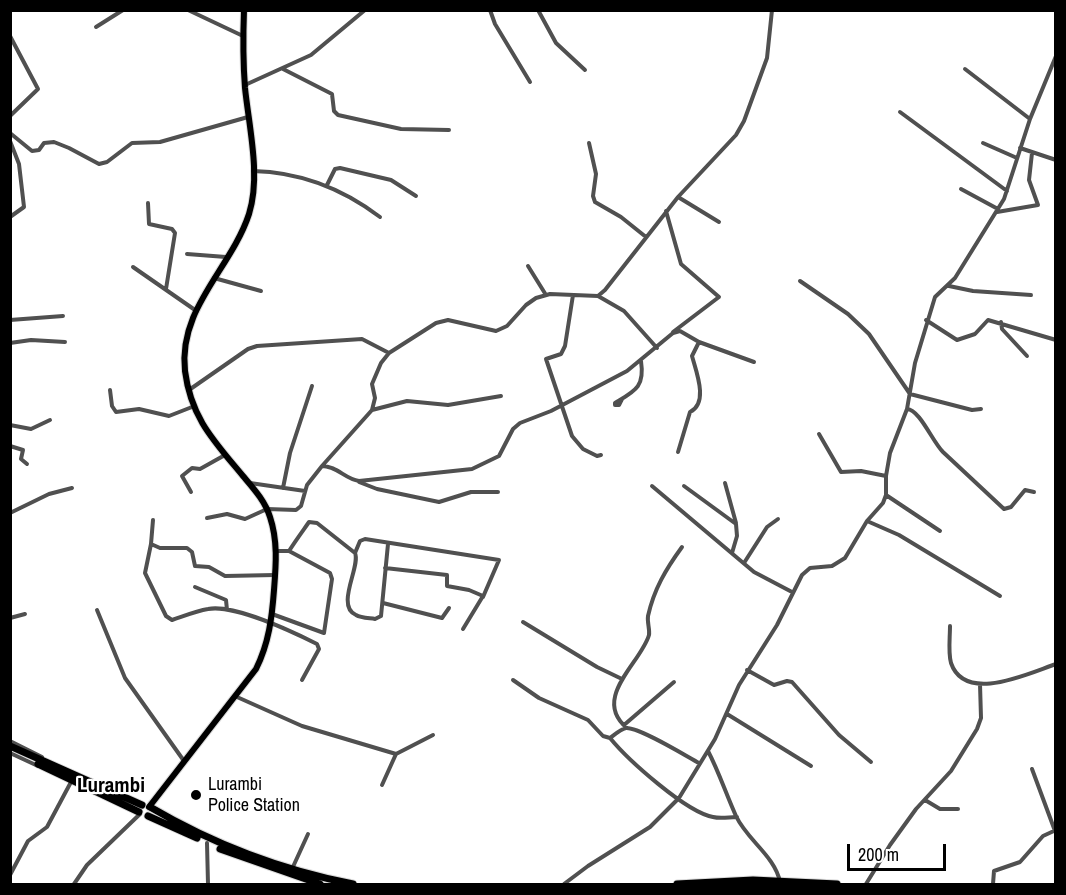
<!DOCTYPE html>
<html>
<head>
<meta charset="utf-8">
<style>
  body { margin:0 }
  #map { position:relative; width:1066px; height:895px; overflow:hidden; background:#fff; font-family:"Archivo Narrow",sans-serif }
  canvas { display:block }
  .frame { position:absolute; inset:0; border:12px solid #000; pointer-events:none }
  .scale { position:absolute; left:847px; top:844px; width:99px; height:27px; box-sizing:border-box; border:3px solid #000; border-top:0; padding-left:8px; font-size:18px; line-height:21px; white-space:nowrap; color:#000; -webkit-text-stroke:4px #fff; paint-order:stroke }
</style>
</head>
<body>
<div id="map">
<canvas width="1066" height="895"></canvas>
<div class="frame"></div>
<div class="scale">200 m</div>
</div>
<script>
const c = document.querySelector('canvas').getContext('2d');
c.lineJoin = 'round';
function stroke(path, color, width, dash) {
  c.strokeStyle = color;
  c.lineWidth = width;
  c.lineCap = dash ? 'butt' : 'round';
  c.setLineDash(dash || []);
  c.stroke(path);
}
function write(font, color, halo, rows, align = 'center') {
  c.font = font + ' "Archivo Narrow",sans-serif';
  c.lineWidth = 4.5;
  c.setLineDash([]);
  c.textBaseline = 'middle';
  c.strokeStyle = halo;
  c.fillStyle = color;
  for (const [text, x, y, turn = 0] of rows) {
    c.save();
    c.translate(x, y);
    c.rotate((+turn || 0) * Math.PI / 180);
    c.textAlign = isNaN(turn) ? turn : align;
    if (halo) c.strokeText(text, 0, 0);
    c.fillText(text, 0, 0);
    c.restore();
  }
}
const minor = new Path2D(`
  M188,10L243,36
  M490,10L495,24L530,82
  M538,10L556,43L585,70
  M96,27L123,10
  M10,36L38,89L10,116
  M283,69L332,94L334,111L338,115L401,129L449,130
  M965,69L1030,119
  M245,85L311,55L365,10
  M900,112L1007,191
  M10,133L32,151L39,150L44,143L54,142L69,148L99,164L107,162L132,143L160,142L248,117
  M10,141L19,164L24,207L10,217
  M589,143L596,174L593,196L595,202L621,217L646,237
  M983,143L1017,158
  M1020,148L1056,160
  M253,171C300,172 343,189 380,217
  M327,185L335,169L340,168L391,180L416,196
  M961,189L998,209
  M678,197L719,222
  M148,203L149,224L172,229L175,233L166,289
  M666,211L681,264L719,297L673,332
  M997,212L1038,205L1029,180L1032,153
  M187,254L226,257
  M528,266L546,295
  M133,267L195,310
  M214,278L261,291
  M800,281L848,314L869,334L910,394L972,410L981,409
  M949,286L973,291L1031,295
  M573,295L565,346L561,354L546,359L572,436L583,449L597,456L601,455
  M598,296L624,311L657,348
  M10,320L63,316
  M926,320L957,340L975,334L988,320L1056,340
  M1001,322L1002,329L1027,356
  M10,343L31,340L65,342
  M110,390L112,406L116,412L139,409L169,416L192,407
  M189,390L248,349L257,346L362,339L389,353
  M622,399L619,405H615V403C635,391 645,387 641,361
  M907,409C920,410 932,441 943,452L1004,509L1011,507L1025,490L1034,492
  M372,410L407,401L448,405L501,396
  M10,425L31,429L50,420
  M819,434L841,472L861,471L886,476
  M10,446L23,450L21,459L27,464
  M678,452L690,412C709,403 696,371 692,356L699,342
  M322,466L372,410L375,398L372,384L381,363L389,353L436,323L448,320L496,331L507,326L526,305L536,298L550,294L598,296L605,290L678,197L736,135L744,121L767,58L772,10
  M359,482L377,489L439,502L471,492H498
  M250,483L305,491
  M725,483L736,523
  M652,486L754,572L792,592
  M684,486L736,524L737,536L732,553
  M283,488L290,453L312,386
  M191,492L182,476L192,468L200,469L225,455
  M886,495L940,531
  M10,513L49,494L72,488
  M207,518L227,514L245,519L267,509L296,510L301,506L307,485L322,466C337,466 345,479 359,481L472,469L499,456L513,429L520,423L551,411L627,371L673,333L680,331L699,342L754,362
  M153,520L151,544L160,548H187L192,552L195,566L209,567L225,576L275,575
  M867,521L899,535L1000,596
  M151,544L145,573L166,616L172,620C184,616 196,611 208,609C234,604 293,632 317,644L319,649L302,680
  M289,551C296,540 302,532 309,522L317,523L355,553C361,566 335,606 356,615C361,618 369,618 375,619L381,616L388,544
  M355,553L360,541L365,539L499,560L483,597
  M744,563L767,527L778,519
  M385,568L447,575V586L469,590L483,596L463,629
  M195,587L226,600L227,610
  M383,603L442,618L449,608
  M97,610L125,678L184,761
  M272,614L324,633L332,579L330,573L289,551H276
  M10,618L25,614
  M523,622L597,667L622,679
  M950,626C950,638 948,652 951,663C965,704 1029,673 1056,664
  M747,670L774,685L787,681L792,682L839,735L871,762
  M513,680L539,698L588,720L603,736L610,738C614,735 621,729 626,728C639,727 686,756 699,763
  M237,697L302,726L396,754
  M727,714L811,766
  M624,725L674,682
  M627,728C591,698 641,663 649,635C650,629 647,623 648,616C654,589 666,569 682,547
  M610,738C628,760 686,812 713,817C721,819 729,817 737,817
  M10,741L42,757
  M708,751C719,772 726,794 736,816C747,840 775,856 780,882
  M10,753L38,766
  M1032,769L1055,831
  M382,785L396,754L433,735
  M925,800L940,809H958
  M207,843L208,884
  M292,869L308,834
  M10,875L28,841L47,827L71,782
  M74,884L87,865L140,814
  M564,884L588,866L650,827L679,798L715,739L739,685L777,625L802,575L810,568L832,566L845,558L867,521L883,503L886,495V476L890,453L907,409L915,363L935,297L955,278L1004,199L1030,119L1056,56
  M866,884L890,845L916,809L951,771L977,729L981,718L980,684
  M993,884L994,871L1020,862L1043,836L1056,830`);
const primary = new Path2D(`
  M149,807L256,669C269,643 272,617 274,590C276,565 278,541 270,517C265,501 254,489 243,476C214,441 191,418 185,371C178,308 231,269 249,214C261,176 249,127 245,88C243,62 243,36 244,10`);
const trunk = new Path2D(`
  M10,746L142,805
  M38,764L139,812
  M150,807C213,844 281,870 353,884
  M148,816L197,838
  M220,849L320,884
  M677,884L753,880L837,884`);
const markers = [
  [196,795,6,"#000"]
];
const poiNames = [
  ["Lurambi",208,785],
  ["Police Station",208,806]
];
const quarterNames = [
  ["Lurambi",111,786]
];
stroke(primary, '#dbdbdb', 8);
stroke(trunk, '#dbdbdb', 9);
stroke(minor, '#505050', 4);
stroke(primary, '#000', 6);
stroke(trunk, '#000', 7);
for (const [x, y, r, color] of markers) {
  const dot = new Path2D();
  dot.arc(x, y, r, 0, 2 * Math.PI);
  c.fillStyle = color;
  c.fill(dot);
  stroke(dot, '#fff', 2);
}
write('18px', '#000', '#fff', poiNames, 'left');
write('bold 21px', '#000', '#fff', quarterNames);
</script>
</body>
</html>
